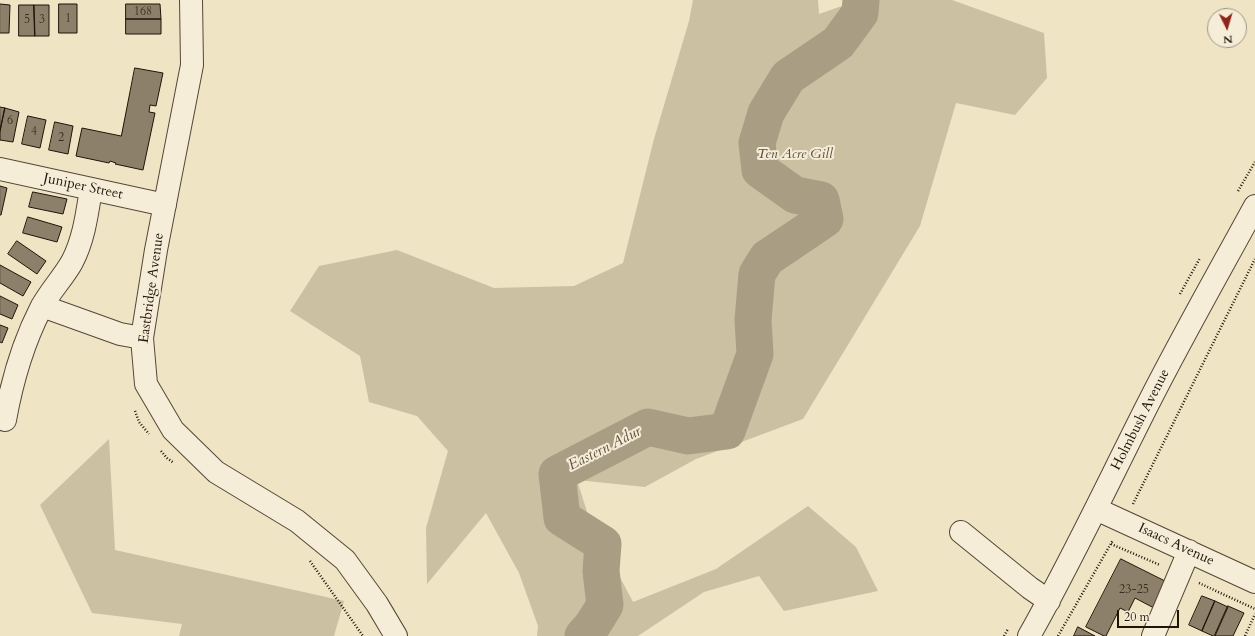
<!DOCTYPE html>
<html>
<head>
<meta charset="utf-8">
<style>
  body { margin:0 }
  #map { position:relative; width:1255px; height:636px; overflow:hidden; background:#efe4c3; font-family:Cardo,serif }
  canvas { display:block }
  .north { position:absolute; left:1207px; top:8px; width:40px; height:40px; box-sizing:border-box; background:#f5edd8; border:1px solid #a19685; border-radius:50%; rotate:175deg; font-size:11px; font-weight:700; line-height:16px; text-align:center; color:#221309 }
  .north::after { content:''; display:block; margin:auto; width:14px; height:18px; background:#8f2418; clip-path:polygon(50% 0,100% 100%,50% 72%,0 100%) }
  .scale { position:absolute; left:1117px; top:610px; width:62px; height:18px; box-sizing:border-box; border:2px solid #221309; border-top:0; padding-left:5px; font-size:12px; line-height:14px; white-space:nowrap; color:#221309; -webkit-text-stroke:3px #f5edd8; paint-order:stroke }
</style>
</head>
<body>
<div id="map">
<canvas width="1255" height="636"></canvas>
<div class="north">N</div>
<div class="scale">20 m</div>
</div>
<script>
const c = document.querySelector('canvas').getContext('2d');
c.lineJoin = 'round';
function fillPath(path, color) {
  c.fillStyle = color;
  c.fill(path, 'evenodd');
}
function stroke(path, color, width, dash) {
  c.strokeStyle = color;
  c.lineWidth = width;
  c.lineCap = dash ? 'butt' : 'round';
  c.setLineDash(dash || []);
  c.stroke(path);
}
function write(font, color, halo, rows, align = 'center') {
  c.font = font + ' Cardo,serif';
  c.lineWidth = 4;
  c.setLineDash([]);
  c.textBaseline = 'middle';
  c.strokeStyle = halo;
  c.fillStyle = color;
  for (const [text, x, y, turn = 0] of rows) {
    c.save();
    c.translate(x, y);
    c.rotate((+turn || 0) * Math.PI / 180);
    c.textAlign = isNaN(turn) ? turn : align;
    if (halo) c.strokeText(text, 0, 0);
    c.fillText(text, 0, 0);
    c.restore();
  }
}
const green = new Path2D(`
  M693,0H818L819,14L859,0H952L1044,33L1047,78L1015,115L956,103L920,226L803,419L696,459L645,487L577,480L589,518L633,602L716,569L808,506L856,547L878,591L784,611L759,576L704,592L638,636H537L538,626L519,573L486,513L427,584L426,528L448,451L417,416L369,402L360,356L290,311L319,266L397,250L494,288L574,286L623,263L654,139L689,21Z
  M109,439L115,550L344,601L334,636H179L182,624L92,613L40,505Z`);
const river = new Path2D(`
  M583,636L592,626L605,605L601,571L603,544L562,518L557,474L648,427L688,436L727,431L755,354L753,320L757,274L767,258L788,244L825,219L821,200L795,195L760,170L757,143L766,113L788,77L838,43L860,13L861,0`);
const building = new Path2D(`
  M0,4L10,5L9,33H0Z
  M59,4H77V33H59Z
  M126,4H160L161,19H126Z
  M19,5H34L35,36H19Z
  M34,5H49V36H35Z
  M126,19H161V34H126Z
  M135,68L163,73L156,106L150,105L149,112L155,113L143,170L115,164L116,163L110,161L109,163L76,156L82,128L121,136Z
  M0,107L5,108L0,131Z
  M5,108L19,112L13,142L0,140V131Z
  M28,116L46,120L40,148L22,144Z
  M55,122L73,126L68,154L49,150Z
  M0,186L7,188L1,215H0Z
  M33,192L67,199L63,214L29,207Z
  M28,217L62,227L57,242L23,233Z
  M17,241L46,261L37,274L8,254Z
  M0,265L31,282L23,296L0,283Z
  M0,296L18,305L12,319L0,314Z
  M0,325L8,328L2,343L0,342Z
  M1121,559L1167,582L1154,608L1135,598L1128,612L1120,608L1106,636H1104L1086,627Z
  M1202,596L1215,601L1202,631L1189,625Z
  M1215,601L1228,607L1215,636H1213L1202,631Z
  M1228,606L1244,613L1233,636H1216L1215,635Z
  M1078,627L1095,636H1074Z`);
const path = new Path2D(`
  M1238,191L1255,162
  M1180,294L1200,258
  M135,411L139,422L149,434
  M161,451L167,458L174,463
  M1133,504L1255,259
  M1111,544L1160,565
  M310,561L363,636
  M1199,583L1255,609
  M1004,636L1008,629
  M1058,636L1113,540
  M1245,636L1255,614`);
const minor = new Path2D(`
  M191,0L192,65L156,250L142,338L146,384L173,430L216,472L297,521L345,560L377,604L396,636
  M0,169L165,205
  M42,306L120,334L142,338
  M5,420C12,381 23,343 41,308C50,291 63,278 72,262C84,239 87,214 91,189
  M1096,509L1255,582
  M961,532L1030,588L1049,601
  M1029,636C1072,560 1109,481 1148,404C1182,337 1219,272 1255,206
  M1153,636L1189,551`);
const numberNames = [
  ["168",143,12],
  ["1",68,19],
  ["5",27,20],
  ["3",42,20],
  ["6",10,121],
  ["4",34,132],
  ["2",61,138],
  ["23-25",1134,590]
];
const parkNames = [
  ["Ten Acre Gill",795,155]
];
const streetNames = [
  ["Juniper Street",83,187,12],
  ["Eastbridge Avenue",152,288,-82],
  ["Holmbush Avenue",1141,420,-63],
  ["Isaacs Avenue",1176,545,25]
];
const waterNames = [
  ["Eastern Adur",605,449,-27]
];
fillPath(green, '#ccc0a3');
stroke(river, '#a99d84', 37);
fillPath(building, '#8d806a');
stroke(building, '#221309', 1);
stroke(minor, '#554738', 24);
stroke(path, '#221309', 2.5, [1, 2]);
stroke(minor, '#f5edd8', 22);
write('12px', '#3d2e21', null, numberNames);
write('italic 14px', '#5e503f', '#f5edd8', parkNames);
write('14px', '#221309', '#f5edd8', streetNames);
write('italic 15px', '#5f5140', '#f5edd8', waterNames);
</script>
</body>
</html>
